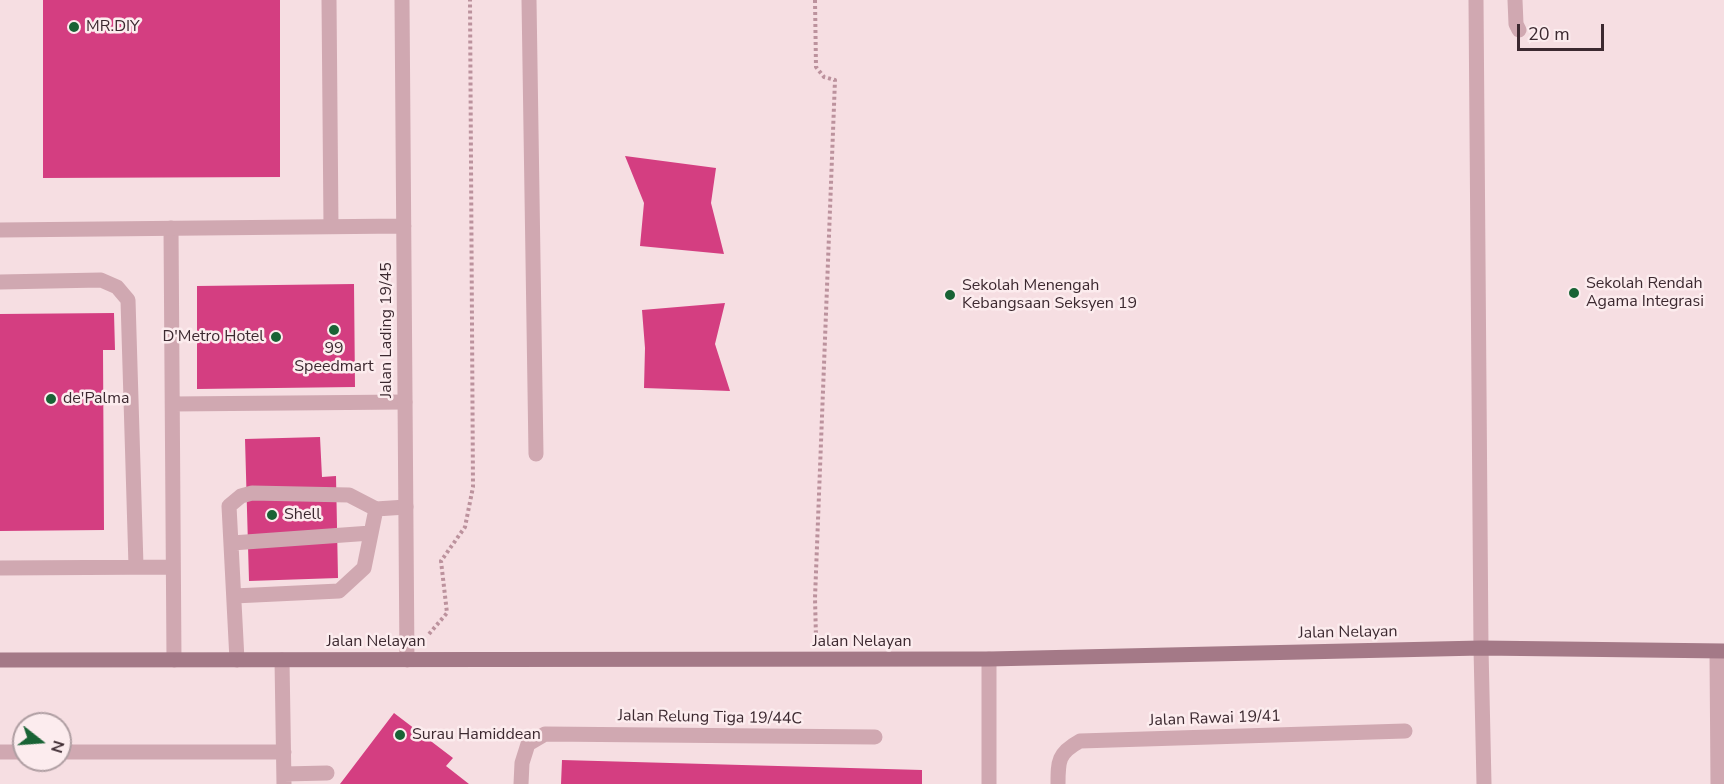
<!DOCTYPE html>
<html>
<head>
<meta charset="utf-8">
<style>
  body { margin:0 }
  #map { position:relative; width:1724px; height:784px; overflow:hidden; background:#f6dee2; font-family:"Nunito Sans",sans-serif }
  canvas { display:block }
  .north { position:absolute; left:12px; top:712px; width:60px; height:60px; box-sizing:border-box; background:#fcecee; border:2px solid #af9ea2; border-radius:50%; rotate:107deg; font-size:16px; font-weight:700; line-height:24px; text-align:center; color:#3c2930 }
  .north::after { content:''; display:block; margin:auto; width:21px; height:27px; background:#196335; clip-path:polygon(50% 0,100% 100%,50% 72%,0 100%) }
  .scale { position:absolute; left:1517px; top:24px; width:87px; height:27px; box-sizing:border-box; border:3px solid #3c2930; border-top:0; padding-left:8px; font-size:18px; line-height:21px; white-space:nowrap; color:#3c2930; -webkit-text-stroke:4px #fcecee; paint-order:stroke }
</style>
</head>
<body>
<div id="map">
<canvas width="1724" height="784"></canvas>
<div class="north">N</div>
<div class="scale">20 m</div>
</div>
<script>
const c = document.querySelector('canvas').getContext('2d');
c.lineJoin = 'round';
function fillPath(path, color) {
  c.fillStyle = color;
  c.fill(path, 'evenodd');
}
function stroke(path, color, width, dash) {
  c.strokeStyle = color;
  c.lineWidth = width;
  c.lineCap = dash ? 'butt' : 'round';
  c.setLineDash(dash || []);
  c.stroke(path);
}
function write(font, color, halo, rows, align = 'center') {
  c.font = font + ' "Nunito Sans",sans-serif';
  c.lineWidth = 5;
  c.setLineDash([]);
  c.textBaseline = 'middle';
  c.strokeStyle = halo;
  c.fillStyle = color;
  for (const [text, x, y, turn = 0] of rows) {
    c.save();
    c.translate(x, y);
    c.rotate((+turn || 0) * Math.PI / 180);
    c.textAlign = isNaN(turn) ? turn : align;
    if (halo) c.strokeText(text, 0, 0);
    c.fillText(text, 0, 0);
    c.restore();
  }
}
const building = new Path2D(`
  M43,0H280V177L43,178Z
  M625,156L716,168L711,203L724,254L640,246L644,203Z
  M354,284L355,387L197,389V286Z
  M725,303L715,344L730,391L644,388L645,348L642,310Z
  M114,313L115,350H103L104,530L0,531V314Z
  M320,437L322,477L336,476L338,578L249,581L245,439Z
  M394,713L453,758L446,766L469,784H340Z
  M562,760L922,770V784H561Z`);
const path = new Path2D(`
  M815,0L816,67L824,77L835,80L815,598L816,638
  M429,634L447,613L441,561L465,527L473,487L470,0`);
const lane = new Path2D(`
  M329,0L331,226
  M529,0L536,454
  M1476,0L1481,648
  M1515,0L1516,24L1519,30
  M171,228L174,660
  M0,282L101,280L117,287L128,300L136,566
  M173,404L405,402
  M232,543L371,533
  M0,568L173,567
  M234,596L339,591L364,568L376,509
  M237,660L229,506L241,496L252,493L349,495L376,509L406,507
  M282,660L284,784
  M0,752H24
  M60,752H284
  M284,774L327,773`);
const street = new Path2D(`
  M402,0L407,660
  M0,230L404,226
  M1481,648L1484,784
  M1717,652L1718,784
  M521,784L522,763L528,744L545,734L875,737
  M989,784V659
  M1058,784C1058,761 1058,753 1080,741L1405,731`);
const secondary = new Path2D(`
  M0,660L989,659L1481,648L1724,651`);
const markers = [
  [74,27,6,"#196335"],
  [1574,293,6,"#196335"],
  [950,295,6,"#196335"],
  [334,330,6,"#196335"],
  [276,337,6,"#196335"],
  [51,399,6,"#196335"],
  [272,515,6,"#196335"],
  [400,735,6,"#196335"]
];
const poiNames = [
  ["MR.DIY",86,27],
  ["Sekolah Rendah",1586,284],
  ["Agama Integrasi",1586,302],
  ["Sekolah Menengah",962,286],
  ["Kebangsaan Seksyen 19",962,304],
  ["D'Metro Hotel",264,337,"right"],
  ["99",334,349,"center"],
  ["Speedmart",334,367,"center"],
  ["de'Palma",63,399],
  ["Shell",284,515],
  ["Surau Hamiddean",412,735]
];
const streetNames = [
  ["Jalan Lading 19/45",387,330,-90],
  ["Jalan Nelayan",1348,633,-1],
  ["Jalan Nelayan",376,642],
  ["Jalan Nelayan",862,642],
  ["Jalan Relung Tiga 19/44C",710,718,1],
  ["Jalan Rawai 19/41",1215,719,-2]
];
fillPath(building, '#d43e81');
stroke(path, '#bc929d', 4, [3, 3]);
stroke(lane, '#d0a8b1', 15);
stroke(street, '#d0a8b1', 15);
stroke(secondary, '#a47987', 15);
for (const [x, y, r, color] of markers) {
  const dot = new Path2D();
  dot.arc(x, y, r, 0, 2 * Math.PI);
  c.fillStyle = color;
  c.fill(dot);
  stroke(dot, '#fcecee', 2);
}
write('16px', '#3c2930', '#fcecee', poiNames, 'left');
write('16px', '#3c2930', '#fcecee', streetNames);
</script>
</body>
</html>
